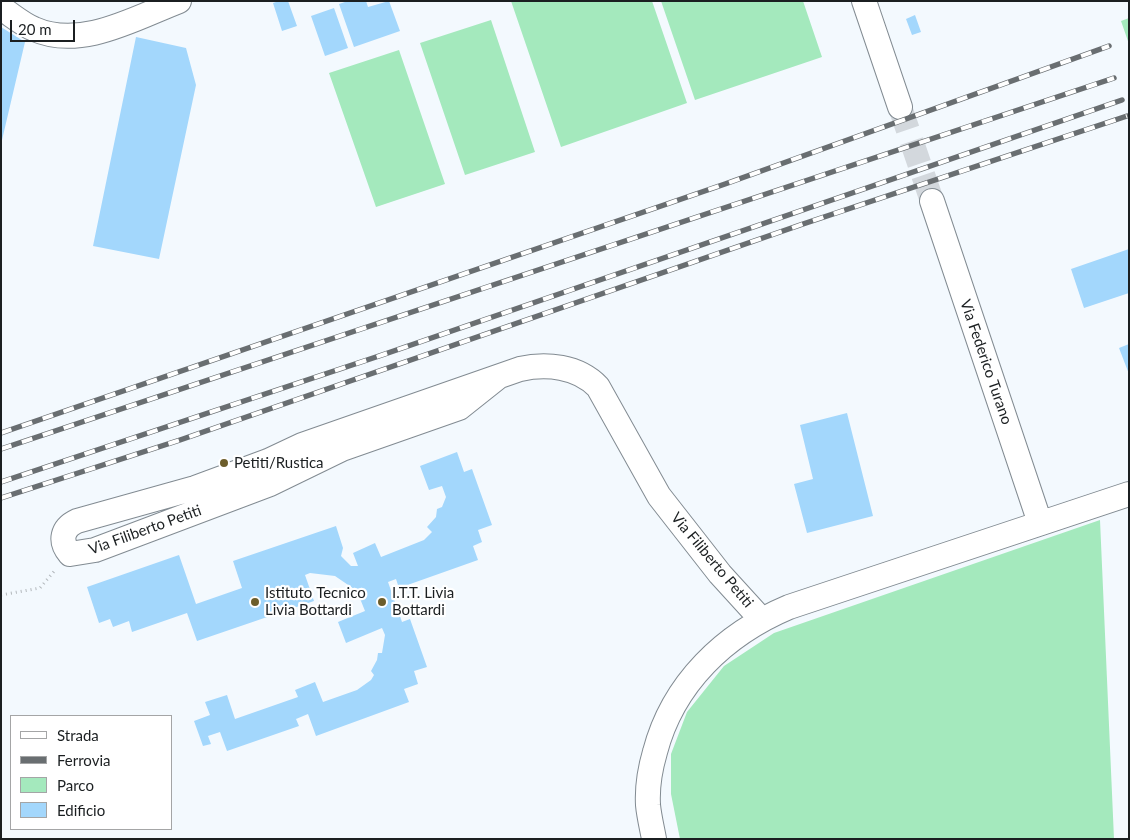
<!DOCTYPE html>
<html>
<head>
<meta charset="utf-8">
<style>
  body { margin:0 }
  #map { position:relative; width:1130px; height:840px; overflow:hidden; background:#f3f9fe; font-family:Lato,sans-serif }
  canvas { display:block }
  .frame { position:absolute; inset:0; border:2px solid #1b1f21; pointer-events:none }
  .legend { position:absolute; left:10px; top:715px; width:162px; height:115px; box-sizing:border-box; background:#fff; border:1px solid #a4a5a6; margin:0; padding:6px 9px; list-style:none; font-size:15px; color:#1b1f21 }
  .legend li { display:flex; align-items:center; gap:10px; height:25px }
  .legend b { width:25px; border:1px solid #a4a5a6 }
  .scale { position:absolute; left:10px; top:20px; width:65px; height:22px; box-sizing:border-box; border:2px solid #1b1f21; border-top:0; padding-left:6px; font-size:15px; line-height:18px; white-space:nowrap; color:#1b1f21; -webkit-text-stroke:4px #fff; paint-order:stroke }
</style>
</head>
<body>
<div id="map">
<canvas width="1130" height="840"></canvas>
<div class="frame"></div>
<ul class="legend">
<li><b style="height:6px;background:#fff"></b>Strada</li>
<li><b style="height:6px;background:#696e71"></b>Ferrovia</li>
<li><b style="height:14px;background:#a4e9bd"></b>Parco</li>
<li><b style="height:14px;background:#a3d7fc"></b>Edificio</li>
</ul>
<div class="scale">20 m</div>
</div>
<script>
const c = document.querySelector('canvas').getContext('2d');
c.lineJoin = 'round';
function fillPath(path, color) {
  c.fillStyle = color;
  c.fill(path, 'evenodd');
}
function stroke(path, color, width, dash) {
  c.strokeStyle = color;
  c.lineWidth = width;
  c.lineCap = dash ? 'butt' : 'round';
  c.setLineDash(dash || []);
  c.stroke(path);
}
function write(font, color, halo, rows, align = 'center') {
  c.font = font + ' Lato,sans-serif';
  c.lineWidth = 4.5;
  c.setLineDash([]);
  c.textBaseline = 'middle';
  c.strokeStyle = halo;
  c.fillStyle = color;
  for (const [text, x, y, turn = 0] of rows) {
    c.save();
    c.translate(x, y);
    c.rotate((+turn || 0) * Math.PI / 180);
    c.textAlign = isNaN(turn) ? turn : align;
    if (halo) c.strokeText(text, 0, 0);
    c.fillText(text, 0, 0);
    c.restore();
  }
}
const green = new Path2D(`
  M511,1H652L687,103L561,147Z
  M661,1H803L822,57L695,100Z
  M1129,18V44L1121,21Z
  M491,20L535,152L465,175L420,43Z
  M399,50L445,184L376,207L329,73Z
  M1100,520L1114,839H680L671,794V754L687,712L724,666L774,633Z`);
const building = new Path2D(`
  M279,1H288L297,26L282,31L273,3Z
  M348,1H366L368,7L389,1L400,31L354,47L339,4Z
  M334,8L348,48L325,56L311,16Z
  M915,15L921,32L912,35L906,19Z
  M1,27L25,42L2,140H1Z
  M136,37L186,48L196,85L159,259L93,246Z
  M1129,249V293L1084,308L1071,269Z
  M1129,344V374L1119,348Z
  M847,413L873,516L807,533L794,484L813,479L800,425Z
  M457,452L464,472L472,469L492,525L478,530L482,542L473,546L478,560L399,588L396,579L388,582L402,622L410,619L427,667L414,671L418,684L404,689L409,702L316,736L308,714L296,719L299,726L227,751L220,732L208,736L211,744L203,746L194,721L210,715L205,702L227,695L235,719L298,697L295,690L315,682L323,702L357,690L371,680L374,675L371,671L377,660L378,653H382L385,635L382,628L346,643L338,622L365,611L357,591L335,576L310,573L305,575L314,601L197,641L187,613L132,632L129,621L113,627L110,619L99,623L87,587L179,555L196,604L242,588L233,561L336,526L343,548L341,556L351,566H358L353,553L375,543L381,557L424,540L432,532L427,527L436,517L437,509L442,507L446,497L442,486L429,490L420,466Z`);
const minorTunnel = new Path2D(`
  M900,107L932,201`);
const path = new Path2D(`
  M1,595L40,588L56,569`);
const minor = new Path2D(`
  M864,1L900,107
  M1,8C12,15 22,24 34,29C81,50 135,18 179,1
  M932,201L1040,523
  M498,377L459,408L342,449L270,484L95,550L70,554C59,541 62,528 77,521L195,488L268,461L302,445L520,369C546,363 578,366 598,387L659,496L720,574L761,619
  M654,839C652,828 649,816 648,805C647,787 650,769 655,752C673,683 725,634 789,607L1129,494`);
const rail = new Path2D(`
  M1,433L725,184L1109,46
  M1,449L1114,78
  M1,482L382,355L1122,100
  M1,498L180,440L803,224L1127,116`);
const markers = [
  [224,463,5,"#6c5d2b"],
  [255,602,5,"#6c5d2b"],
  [382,602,5,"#6c5d2b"]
];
const streetNames = [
  ["Via Federico Turano",986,362,71],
  ["Via Filiberto Petiti",145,530,-20],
  ["Via Filiberto Petiti",712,560,50]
];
const poiNames = [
  ["Petiti/Rustica",234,463],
  ["Istituto Tecnico",265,593],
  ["Livia Bottardi",265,610],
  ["I.T.T. Livia",392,593],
  ["Bottardi",392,610]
];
fillPath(green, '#a4e9bd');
fillPath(building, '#a3d7fc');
stroke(minorTunnel, '#d3d8dd', 24, [24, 12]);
stroke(minor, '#828b92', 26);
stroke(path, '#b2b7bb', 3, [1, 4]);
stroke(minor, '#fff', 24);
stroke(rail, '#696e71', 5.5);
stroke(rail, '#fff', 4, [11]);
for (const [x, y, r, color] of markers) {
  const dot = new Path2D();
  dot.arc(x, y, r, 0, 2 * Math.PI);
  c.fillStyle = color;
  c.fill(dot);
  stroke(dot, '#fff', 2);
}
write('15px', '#1b1f21', '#fff', streetNames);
write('15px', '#1b1f21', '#fff', poiNames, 'left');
</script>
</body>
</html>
